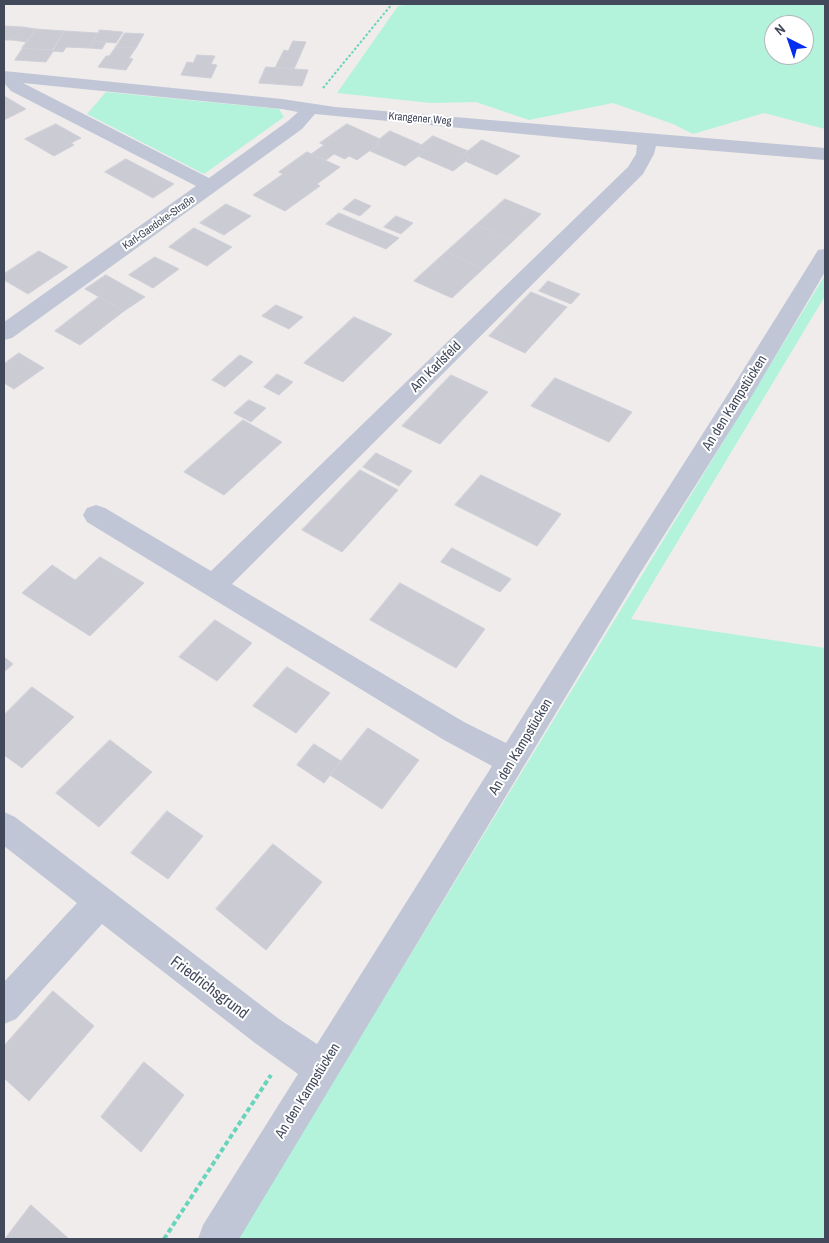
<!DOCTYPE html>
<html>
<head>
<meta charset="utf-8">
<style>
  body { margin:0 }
  #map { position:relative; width:829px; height:1243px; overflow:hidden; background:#efeceb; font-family:"Archivo Narrow",sans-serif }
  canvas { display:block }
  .frame { position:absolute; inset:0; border:5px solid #42495b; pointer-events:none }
  .north { position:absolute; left:764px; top:15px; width:50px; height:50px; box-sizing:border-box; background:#fff; border:1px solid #b3b6bd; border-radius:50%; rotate:319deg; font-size:14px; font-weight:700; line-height:20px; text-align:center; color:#42495b }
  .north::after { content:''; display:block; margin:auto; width:18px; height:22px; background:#062eee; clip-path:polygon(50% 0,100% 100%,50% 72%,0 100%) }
</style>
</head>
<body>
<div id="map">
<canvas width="829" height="1243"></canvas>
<div class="frame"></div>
<div class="north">N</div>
</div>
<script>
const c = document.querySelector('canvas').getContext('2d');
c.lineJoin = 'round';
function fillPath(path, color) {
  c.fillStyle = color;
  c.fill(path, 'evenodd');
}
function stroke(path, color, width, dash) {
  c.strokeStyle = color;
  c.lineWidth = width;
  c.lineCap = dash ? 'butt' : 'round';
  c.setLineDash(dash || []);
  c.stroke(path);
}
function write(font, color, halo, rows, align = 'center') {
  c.font = font + ' "Archivo Narrow",sans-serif';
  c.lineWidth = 4;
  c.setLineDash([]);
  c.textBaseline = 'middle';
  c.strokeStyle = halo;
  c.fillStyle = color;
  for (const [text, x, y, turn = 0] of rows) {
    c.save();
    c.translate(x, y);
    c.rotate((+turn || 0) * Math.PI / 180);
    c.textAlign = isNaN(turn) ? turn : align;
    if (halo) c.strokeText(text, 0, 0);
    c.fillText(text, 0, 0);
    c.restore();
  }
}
const green = new Path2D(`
  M411,4H825V129L764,113L693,134L673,124L613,103L529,120L476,102L431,103L337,93L398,6ZM774,25H804V55H774Z
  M106,92L279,109L284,117L204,174L87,114Z
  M825,275V296L631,619L825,648V1239H237Z`);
const building = new Path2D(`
  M4,26L22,27L12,40H4Z
  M22,27L36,29L27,42L12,40Z
  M36,29L64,31L52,50L22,48Z
  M100,30L123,32L116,43L93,41Z
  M64,31L98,33L89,48L66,47L63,52L53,51Z
  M125,33L144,34L136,48L116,47Z
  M93,41L106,42L102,49L89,48Z
  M293,41L306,42L294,69L275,68L284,50L288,51Z
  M116,47L136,48L129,58L133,59L126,70L98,67L106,56H109Z
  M23,48L37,49L54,50L46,62L15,60Z
  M197,55L215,56L211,64L217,65L211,78L181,75L187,62L193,63Z
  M266,67L308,70L302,86L259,83Z
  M4,96L26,109L4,120Z
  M56,124L81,138L71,143L74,145L54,156L25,139Z
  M347,124L380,139L376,142L380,143L357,160L349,156L345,159L334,154L326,160L311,154L324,145L320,143Z
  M390,131L422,145L418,148L425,151L405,166L370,151L380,143L376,142Z
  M433,136L468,151L463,155L470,158L453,171L418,156L425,151L418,148Z
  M482,140L520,156L497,175L465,161L470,158L463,155Z
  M307,152L340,167L317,184L320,186L285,211L253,195L283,174L279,172Z
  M126,159L174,184L153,198L105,172Z
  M355,199L371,206L360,216L343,209Z
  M505,199L541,214L513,241L476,225Z
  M226,204L251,216L224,235L200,223Z
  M339,213L399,238L386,249L326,224Z
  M396,216L413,223L401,234L384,227Z
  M476,225L513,241L483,269L446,252Z
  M194,228L232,247L207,266L169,247Z
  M39,251L68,267L28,294L4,280V274Z
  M446,252L483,269L452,298L414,281Z
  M155,257L179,269L153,288L129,275Z
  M106,275L145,297L124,311L85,289Z
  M548,281L580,294L571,304L539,291Z
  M531,292L567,307L525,353L489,336Z
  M99,297L124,311L80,345L55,331Z
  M276,305L303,317L289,329L262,316Z
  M354,317L392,334L343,382L304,363Z
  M19,353L44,368L14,389L4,383V364Z
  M240,355L253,362L225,387L212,380Z
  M277,374L293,382L279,395L264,387Z
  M451,375L488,392L440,444L402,426Z
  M555,378L632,412L609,442L531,406Z
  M249,400L266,408L251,422L234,413Z
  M243,420L282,442L224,495L184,472Z
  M376,453L412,471L399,486L363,467Z
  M360,470L398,490L342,552L302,530Z
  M481,475L561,514L537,546L455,505Z
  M452,548L511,579L500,592L441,562Z
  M100,557L144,583L90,636L22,593L52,565L75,580Z
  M400,583L485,629L456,668L370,620Z
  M215,620L252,643L217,681L179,657Z
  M4,657L13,664L4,672Z
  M287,667L330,693L296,733L253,706Z
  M32,687L74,717L22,768L4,755V715Z
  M368,728L419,760L382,809L330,775Z
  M110,740L152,772L99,827L56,793Z
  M314,744L341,761L324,783L297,765Z
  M167,811L203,836L168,879L131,853Z
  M273,844L322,882L266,950L216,909Z
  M53,991L94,1026L29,1101L4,1078V1046Z
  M144,1062L184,1095L141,1152L101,1117Z
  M31,1205L69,1239H5Z`);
const pathFar1 = new Path2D(`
  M323,88L392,4`);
const path = new Path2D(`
  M164,1239L271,1075`);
const minor = new Path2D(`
  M4,71L282,99L335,107L825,148V160L656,146L654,154L643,174L232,584L464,722L506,743C608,580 714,419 815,255L818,250L825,249V272L750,399L639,575L239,1239H198L203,1225L298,1074L255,1043L102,924L16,1019L4,1024V982L77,903L4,846V812L15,817L279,1019L317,1044L492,766L444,740L87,522L83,515L87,508L96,505L105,508L211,571L628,167L636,154L637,145L315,114L302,129L12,338L4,340V322L196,186L11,91L4,83ZM23,83L282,109L298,112L288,121L209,178Z`);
const farStreetnames = [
  ["Krangener Weg",420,119,5],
  ["Karl-Gaedcke-Straße",159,223,-35]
];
const streetNames = [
  ["Am Karlsfeld",436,367,-45],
  ["An den Kampstücken",735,403,-58],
  ["An den Kampstücken",521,747,-59],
  ["An den Kampstücken",308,1091,-58]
];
const nearStreetnames = [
  ["Friedrichsgrund",209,988,37]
];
fillPath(green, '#b3f3dc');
fillPath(building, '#cbcbd4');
stroke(building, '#cfcfd8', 1);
stroke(pathFar1, '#68d4bb', 2, [2.5, 2]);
stroke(path, '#68d4bb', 4, [5, 3]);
fillPath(minor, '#c0c6d5');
write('11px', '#42495b', '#fff', farStreetnames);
write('14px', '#42495b', '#fff', streetNames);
write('16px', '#42495b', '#fff', nearStreetnames);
</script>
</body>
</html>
